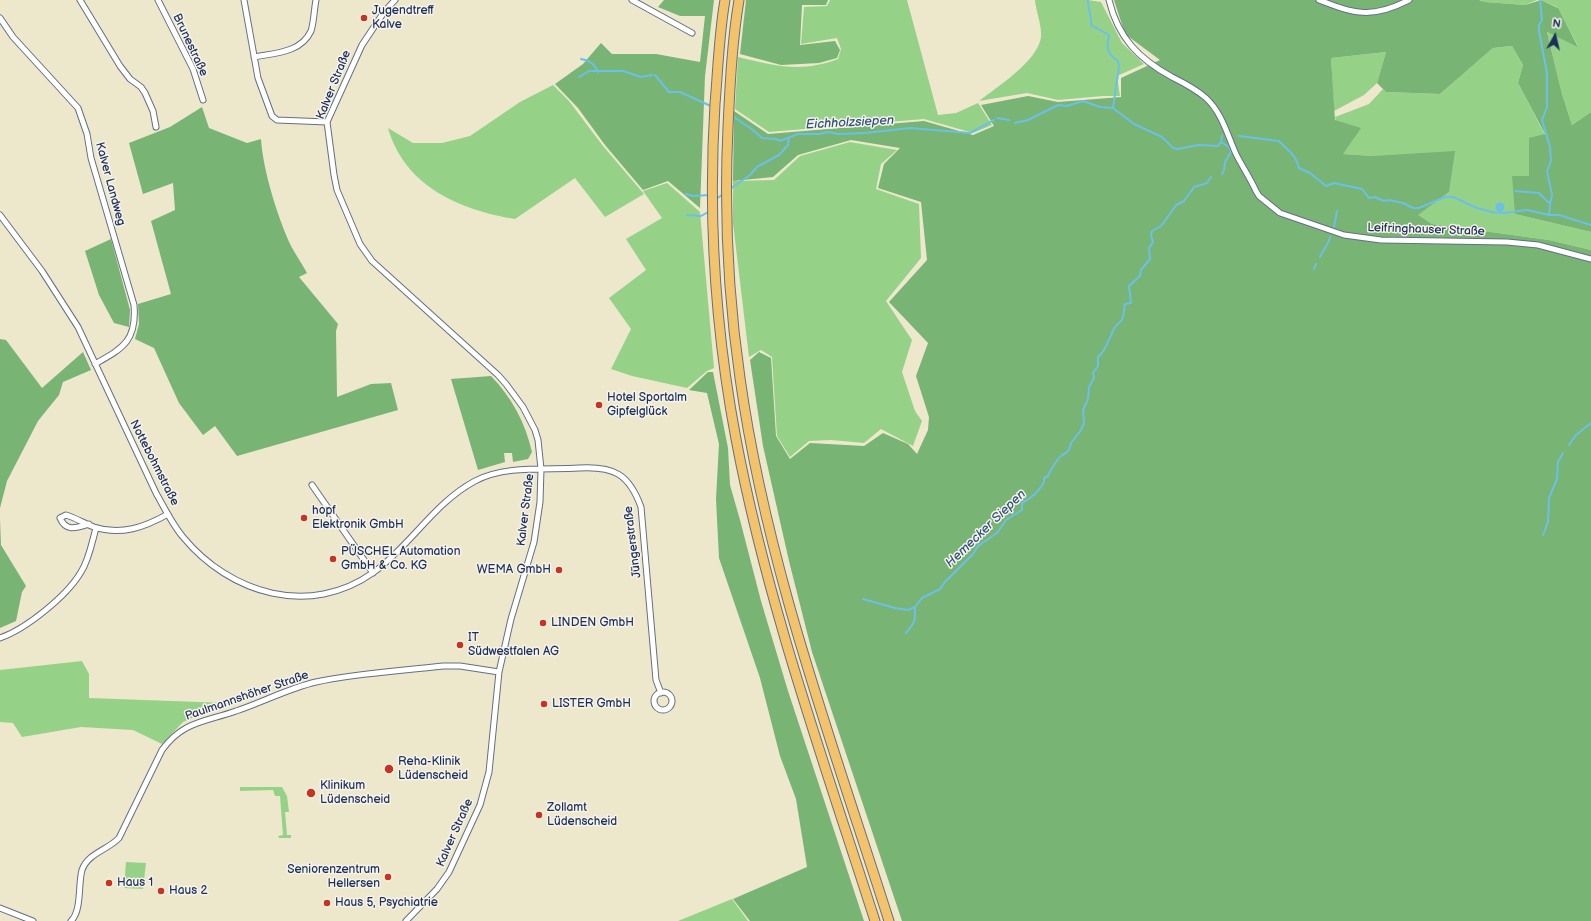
<!DOCTYPE html>
<html>
<head>
<meta charset="utf-8">
<style>
  body { margin:0 }
  #map { position:relative; width:1591px; height:921px; overflow:hidden; background:#ede7cb; font-family:"Balsamiq Sans",sans-serif }
  canvas { display:block }
  .north { position:absolute; left:1535px; top:16px; width:40px; height:40px; -webkit-text-stroke:3px #f7f3e8; paint-order:stroke; rotate:8deg; font-size:11px; font-weight:700; line-height:16px; text-align:center; color:#1b2f5e }
  .north::after { content:''; display:block; margin:auto; width:14px; height:18px; background:#1b2f5e; clip-path:polygon(50% 0,100% 100%,50% 72%,0 100%) }
</style>
</head>
<body>
<div id="map">
<canvas width="1591" height="921"></canvas>
<div class="north">N</div>
</div>
<script>
const c = document.querySelector('canvas').getContext('2d');
c.lineJoin = 'round';
function fillPath(path, color) {
  c.fillStyle = color;
  c.fill(path, 'evenodd');
}
function stroke(path, color, width, dash) {
  c.strokeStyle = color;
  c.lineWidth = width;
  c.lineCap = dash ? 'butt' : 'round';
  c.setLineDash(dash || []);
  c.stroke(path);
}
function write(font, color, halo, rows, align = 'center') {
  c.font = font + ' "Balsamiq Sans",sans-serif';
  c.lineWidth = 3;
  c.setLineDash([]);
  c.textBaseline = 'middle';
  c.strokeStyle = halo;
  c.fillStyle = color;
  for (const [text, x, y, turn = 0] of rows) {
    c.save();
    c.translate(x, y);
    c.rotate((+turn || 0) * Math.PI / 180);
    c.textAlign = isNaN(turn) ? turn : align;
    if (halo) c.strokeText(text, 0, 0);
    c.fillText(text, 0, 0);
    c.restore();
  }
}
const green = new Path2D(`
  M830,0H907L938,115L956,113L978,103L992,125L973,133L924,119L769,132L735,109L738,57C776,66 801,73 838,59L841,49L837,38L801,44L804,7L827,6Z
  M1035,0H1088L1101,2L1122,43L1144,64L1117,76L1120,96H1103L1058,100L1027,93L979,101C997,87 1038,61 1041,37C1042,26 1036,11 1035,0Z
  M1480,0H1537L1525,5L1485,2Z
  M1541,0H1591V112L1572,125L1562,94L1547,32L1578,46L1557,7Z
  M1512,46L1523,65L1518,83L1545,135L1529,139V176L1515,214L1591,232V250L1549,240L1432,224L1417,215L1449,192L1373,156L1343,154L1335,117L1369,104L1383,89L1386,92L1440,94L1493,48Z
  M1386,52L1377,83L1364,95L1334,111L1331,58Z
  M553,85L569,101L603,146L644,194L605,217L575,178L515,219C460,210 405,187 388,128L413,143H442L470,136L520,102Z
  M850,142L897,150L881,164L876,189L919,204L921,258L886,301L912,340L902,372L915,411L922,421L913,446L881,429L864,443L831,440L809,441L790,457L777,436L772,357L761,350L749,357L733,223V181L774,180L800,156Z
  M667,183L700,212L714,368L707,371L687,388L632,376L611,369L631,329L609,298L646,270L626,239L662,218L643,191Z
  M82,661L89,674V698L226,703L183,722L162,744L133,730L81,727L22,737L13,723L0,722V670Z
  M240,787H282L287,796L289,812H285L287,835H291V838H279L278,836L283,835L280,796H275L273,790L240,791Z
  M126,862L146,863L143,889L124,888Z
  M732,899L748,921H678Z`);
const forest = new Path2D(`
  M664,0H714L705,76L700,208L668,181L643,190L605,145L578,108L555,84L583,64L601,43L612,54H656L700,62L705,16H680L658,7Z
  M746,0H828L826,5H802L800,45L835,41L840,50L837,58L819,63L781,65L740,54Z
  M1114,0H1479L1485,2L1525,5L1541,0L1558,8L1578,47L1547,32L1562,94L1572,125L1591,112V232L1515,214L1512,176H1529V138L1545,134L1518,83L1523,65L1512,46L1493,48L1440,94L1386,92L1377,83L1386,52L1331,58L1335,120L1361,128L1343,154L1373,156L1455,151L1449,192L1418,215L1432,224L1549,240L1591,250V921H902L812,652L789,561L763,446L750,360L759,352L771,358L776,436L790,459L810,443L864,446L883,433L908,444L917,454L928,430L929,417L916,376L928,343L889,302L927,260L921,202L878,188L884,164L900,148L851,140L798,155L773,177L733,181L734,111L768,134L924,121L973,135L994,126L981,105L1028,96L1058,102L1121,97V78L1160,60L1125,34Z
  M202,107L209,128L247,143L261,139C263,171 278,218 291,246C296,255 302,264 307,273L299,277L338,324L336,331L337,397L371,384L391,383L398,410L237,456L215,426L203,435L179,403L154,348L135,339L139,324L138,304L171,294L151,221L175,210L173,183L143,194L129,143L170,127Z
  M111,239L130,310L129,327L114,323L99,295L85,251Z
  M0,339L6,340L42,388L83,352L91,370L63,382L59,395L38,421L7,481L0,508Z
  M708,372H713L728,448L730,485L740,520L761,601L788,691L864,921H750L733,899L807,867L796,799L780,756L760,678L719,558L716,499L719,444L707,393L689,390Z
  M491,376C512,398 525,422 532,452L528,459L513,462L512,453H504L505,462L478,470L451,379Z
  M0,519L1,545L26,586L22,592L16,621L0,628Z`);
const water = new Path2D(`
  M1495.5 207a4.5 4.5 0 1 1 9 0a4.5 4.5 0 1 1-9 0Z`);
const stream = new Path2D(`
  M1088,0C1088,9 1092,17 1091,25L1109,35C1107,48 1105,52 1118,61L1119,67L1113,108
  M1540,0L1542,20L1539,25V31L1547,73V107L1542,120L1550,147L1551,161L1547,171L1552,195L1550,204
  M581,59C590,61 594,63 598,72
  M655,75L669,92H680L713,107
  M579,77L589,71H623L641,77L652,75
  M731,115L753,130L762,138L776,139L780,141L798,134H819L828,132L839,134L865,133L910,128L970,133L994,120
  M997,118L1009,120
  M1015,123L1028,120L1058,105L1067,106L1083,101L1100,107L1113,108L1134,124L1162,137L1173,148L1178,149L1198,145L1218,146L1221,142L1222,136
  M1239,136L1279,141C1289,152 1295,153 1299,168L1310,173L1326,186L1334,183L1362,189L1369,198L1375,197L1384,201L1389,200L1403,203L1413,208H1419L1445,197H1453L1477,208L1492,212L1503,213L1527,210L1549,215H1559L1591,225
  M1221,142L1229,147L1231,152L1225,162L1224,170L1222,174
  M730,189L750,175L757,167L779,155L788,145L789,138
  M1515,191L1539,193L1550,204L1549,215
  M686,194L693,196L710,195
  M715,200L723,194
  M687,215L701,216L710,211
  M1334,227L1337,211
  M1320,257C1323,249 1329,245 1330,237
  M1314,269L1316,264
  M1569,445L1576,435L1591,423
  M1543,535L1548,522L1549,498L1557,479L1558,462L1563,453
  M863,599L895,608L908,610L915,607L922,598L940,589L944,583L973,554L978,546L997,533L1006,520L1022,510V503C1032,498 1039,491 1044,482V478L1048,476C1048,474 1058,458 1061,456C1063,454 1067,453 1069,450L1071,443L1081,430L1084,423L1083,410L1088,399L1089,387L1094,378L1093,373L1098,366V357C1107,350 1109,337 1115,327C1118,323 1122,322 1123,317C1125,312 1123,309 1125,304L1131,303L1129,286L1140,276L1141,270L1150,259L1149,248L1153,242L1151,235L1152,231L1161,226L1167,218L1176,205L1184,201L1194,187L1207,183L1211,177
  M906,633C916,621 915,621 915,607`);
const street = new Path2D(`
  M80,0L120,66L130,79L141,87L145,93L153,111L156,127
  M158,0L193,69L203,100
  M244,0L258,78L272,116L277,120L327,122
  M395,0L384,12L362,45L327,122L334,175L337,190L360,244L372,261L498,375L506,384L523,407L535,430L538,440L541,469L540,502L534,542L511,619L499,672L489,772L480,805L449,872L437,889L406,921
  M632,0L692,33
  M1109,0C1118,38 1139,59 1172,77C1184,83 1196,89 1206,98C1222,113 1227,134 1236,154C1242,166 1250,178 1256,191L1259,196L1280,213L1344,235L1381,240L1507,242L1538,245L1591,259
  M1319,0C1355,14 1372,19 1409,0
  M0,18L13,37L78,108L87,134L91,158L134,305C137,341 123,348 95,364
  M254,57C274,53 301,53 311,31C314,22 314,10 316,0
  M0,215L42,271L78,327L156,493C164,507 172,524 183,537C230,594 310,618 374,572C411,545 434,503 475,481C505,465 546,470 579,468C614,466 629,474 641,507L656,680L661,693
  M312,485L373,573
  M89,524C76,528 66,532 60,518L66,515C76,518 85,524 94,527C121,536 145,527 168,514
  M0,638C26,629 67,596 81,572C89,560 92,542 96,528
  M654 701a9 9 0 1 1 18 0a9 9 0 1 1-18 0Z
  M0,908L33,921
  M71,921C82,911 78,883 82,870C88,853 108,850 119,838L162,750C183,721 205,722 236,711C261,703 289,688 316,682C357,673 401,671 443,666H460L499,672`);
const highway = new Path2D(`
  M725,0C719,34 718,69 715,104C708,216 715,328 736,439C767,603 824,762 875,921
  M739,0C732,42 730,85 728,127C724,211 728,295 740,378C766,564 832,742 889,921`);
const markers = [
  [364,18,4,"#c8321e"],
  [599,405,4,"#c8321e"],
  [304,518,4,"#c8321e"],
  [333,559,4,"#c8321e"],
  [559,570,4,"#c8321e"],
  [543,623,4,"#c8321e"],
  [460,645,4,"#c8321e"],
  [544,704,4,"#c8321e"],
  [389,769,5,"#c8321e"],
  [311,793,5,"#c8321e"],
  [539,815,4,"#c8321e"],
  [388,877,4,"#c8321e"],
  [109,883,4,"#c8321e"],
  [161,891,4,"#c8321e"],
  [327,903,4,"#c8321e"]
];
const poiNames = [
  ["Jugendtreff",372,11],
  ["Kalve",372,25],
  ["Hotel Sportalm",607,398],
  ["Gipfelglück",607,412],
  ["hopf",312,511],
  ["Elektronik GmbH",312,525],
  ["PÜSCHEL Automation",341,552],
  ["GmbH & Co. KG",341,566],
  ["WEMA GmbH",551,570,"right"],
  ["LINDEN GmbH",551,623],
  ["IT",468,638],
  ["Südwestfalen AG",468,652],
  ["LISTER GmbH",552,704],
  ["Reha-Klinik",398,762],
  ["Lüdenscheid",398,776],
  ["Klinikum",320,786],
  ["Lüdenscheid",320,800],
  ["Zollamt",547,808],
  ["Lüdenscheid",547,822],
  ["Seniorenzentrum",380,870,"right"],
  ["Hellersen",380,884,"right"],
  ["Haus 1",117,883],
  ["Haus 2",169,891],
  ["Haus 5, Psychiatrie",335,903]
];
const streetNames = [
  ["Brunestraße",190,45,65],
  ["Kalver Straße",334,85,-68],
  ["Kalver Landweg",110,184,75],
  ["Leifringhauser Straße",1426,230,2],
  ["Nottebohmstraße",154,463,63],
  ["Kalver Straße",526,510,-83],
  ["Jüngerstraße",633,542,-97],
  ["Paulmannshöher Straße",247,696,-19],
  ["Kalver Straße",455,833,-66]
];
const waterNames = [
  ["Eichholzsiepen",850,123,-3],
  ["Hemecker Siepen",986,529,-44]
];
fillPath(green, '#95d288');
fillPath(forest, '#78b474');
fillPath(water, '#6bc0e7');
stroke(stream, '#6bc0e7', 2);
stroke(street, '#646f84', 7);
stroke(highway, '#646f84', 11);
stroke(street, '#fff', 5);
stroke(highway, '#f2c36a', 9);
for (const [x, y, r, color] of markers) {
  const dot = new Path2D();
  dot.arc(x, y, r, 0, 2 * Math.PI);
  c.fillStyle = color;
  c.fill(dot);
  stroke(dot, '#f7f3e8', 1.5);
}
write('12px', '#1b2f5e', '#f7f3e8', poiNames, 'left');
write('12px', '#1b2f5e', '#f7f3e8', streetNames);
write('italic 13px', '#2f5380', '#f7f3e8', waterNames);
</script>
</body>
</html>
